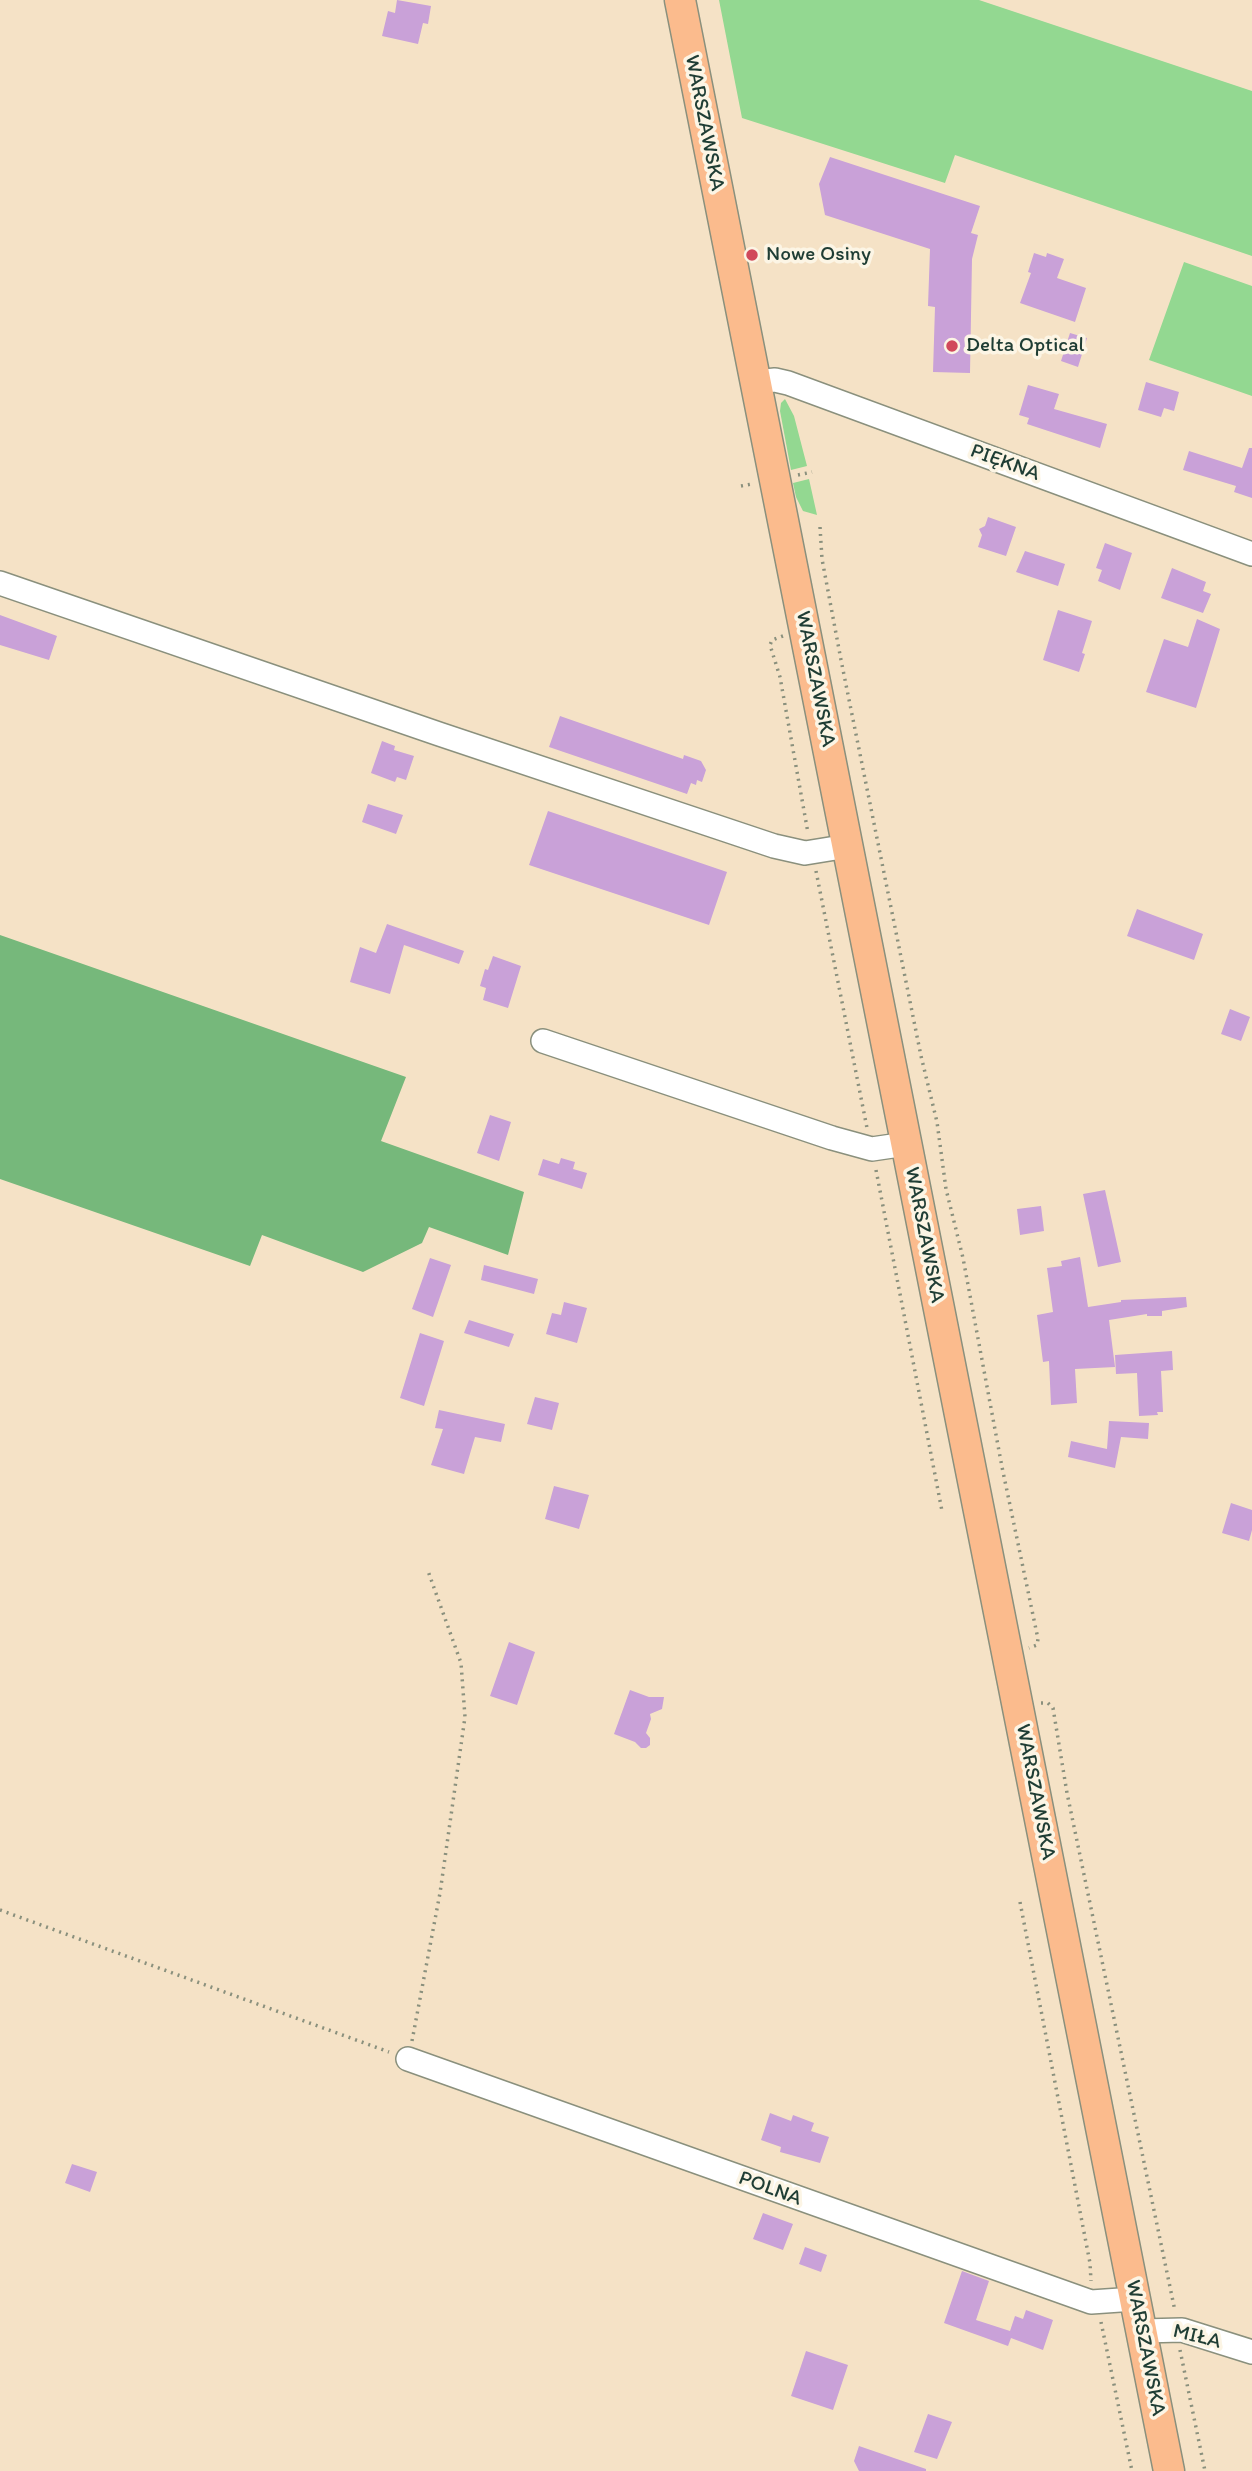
<!DOCTYPE html>
<html>
<head>
<meta charset="utf-8">
<style>
  body { margin:0 }
  canvas { display:block; background:#f5e2c6 }
</style>
</head>
<body>
<canvas width="1252" height="2471"></canvas>
<script>
const c = document.querySelector('canvas').getContext('2d');
c.lineJoin = 'round';
function fillPath(path, color) {
  c.fillStyle = color;
  c.fill(path, 'evenodd');
}
function stroke(path, color, width, dash) {
  c.strokeStyle = color;
  c.lineWidth = width;
  c.lineCap = dash ? 'butt' : 'round';
  c.setLineDash(dash || []);
  c.stroke(path);
}
function write(font, color, halo, rows, align = 'center') {
  c.font = font + ' Itim,sans-serif';
  c.lineWidth = 7;
  c.setLineDash([]);
  c.textBaseline = 'middle';
  c.strokeStyle = halo;
  c.fillStyle = color;
  for (const [text, x, y, turn = 0] of rows) {
    c.save();
    c.translate(x, y);
    c.rotate((+turn || 0) * Math.PI / 180);
    c.textAlign = isNaN(turn) ? turn : align;
    if (halo) c.strokeText(text, 0, 0);
    c.fillText(text, 0, 0);
    c.restore();
  }
}
const green = new Path2D(`
  M719,0H979L1252,91V256L955,155L945,183L742,118Z
  M1184,262L1252,286V396L1149,360Z
  M785,399L794,416L807,466L791,470L780,411L781,403Z
  M809,479L817,515L803,511L796,497L793,483Z`);
const forest = new Path2D(`
  M0,935L406,1077L381,1141L524,1192L508,1255L429,1227L422,1243L363,1272L262,1235L250,1266L0,1179Z`);
const building = new Path2D(`
  M397,0L431,6L428,24L423,23L418,44L382,36L388,11L395,13Z
  M830,157L980,206L971,233L978,235L972,259L970,373L933,372L935,307L928,306L930,249L825,215L819,184Z
  M1034,253L1046,257L1047,253L1064,259L1057,278L1086,288L1075,322L1020,303L1031,273L1028,272Z
  M1070,333L1087,338L1078,367L1061,361Z
  M1146,382L1179,392L1174,411L1164,408L1161,417L1138,410Z
  M1028,385L1059,394L1054,409L1107,424L1100,448L1027,424L1029,418L1019,415Z
  M1249,448H1252V498L1234,492L1236,486L1183,470L1189,451L1242,468Z
  M988,517L1016,527L1006,556L978,547L982,535L979,529L985,526Z
  M1105,543L1132,553L1120,590L1098,581L1102,570L1096,568Z
  M1025,551L1065,564L1058,586L1016,572Z
  M1172,568L1206,582L1203,591L1211,594L1203,613L1161,598Z
  M1058,610L1092,621L1082,653L1085,654L1079,672L1043,660Z
  M0,615L57,636L49,660L0,645Z
  M1197,619L1220,629L1196,708L1146,692L1164,639L1188,647Z
  M560,716L683,759L684,755L701,761L706,770L702,782L697,780L696,785L691,783L687,794L549,747Z
  M382,741L395,746L394,750L414,756L406,780L397,777L395,782L371,773Z
  M368,804L403,815L396,834L362,822Z
  M548,811L727,872L709,925L529,865Z
  M1137,909L1203,934L1194,960L1127,936Z
  M387,924L464,951L459,964L404,945L390,994L350,982L360,947L376,953Z
  M493,956L521,966L508,1008L483,1000L486,988L480,986L485,969L488,970Z
  M1230,1009L1250,1017L1241,1041L1221,1034Z
  M490,1115L511,1122L499,1161L477,1153Z
  M561,1158L575,1162L573,1169L587,1173L582,1189L538,1175L543,1159L559,1164Z
  M1105,1190L1121,1262L1098,1267L1083,1194Z
  M1041,1206L1044,1231L1020,1235L1017,1209Z
  M1080,1257L1088,1307L1121,1302V1300L1186,1297L1187,1307L1162,1311V1316H1147V1314L1109,1320L1115,1367L1075,1369L1077,1403L1051,1405L1049,1361L1043,1362L1037,1315L1053,1312L1047,1268L1062,1266L1061,1261Z
  M430,1258L451,1265L433,1317L412,1309Z
  M484,1265L538,1279L534,1294L481,1280Z
  M564,1302L587,1308L577,1343L546,1334L552,1313L561,1315Z
  M469,1320L514,1334L509,1347L464,1333Z
  M420,1333L444,1341L424,1406L400,1398Z
  M1172,1351L1173,1370L1161,1371L1163,1412H1157L1158,1415L1139,1416L1137,1373L1116,1374L1115,1355Z
  M535,1397L559,1403L552,1430L527,1424Z
  M439,1410L505,1424L501,1442L475,1437L464,1474L431,1465L443,1429L435,1428Z
  M1109,1421L1149,1423L1148,1439L1121,1437L1115,1468L1068,1457L1071,1441L1107,1449Z
  M554,1486L589,1495L579,1529L545,1519Z
  M1231,1503L1252,1510V1530L1249,1541L1222,1533Z
  M509,1642L535,1652L517,1705L490,1696Z
  M630,1690L649,1697H664L662,1709L650,1714L651,1719L646,1733L650,1738V1745L646,1748H641L635,1742L614,1734Z
  M770,2113L791,2121L793,2115L814,2123L811,2131L829,2137L820,2163L780,2152L781,2147L761,2140Z
  M72,2164L97,2172L90,2192L65,2183Z
  M763,2213L793,2224L783,2250L753,2239Z
  M805,2247L827,2255L821,2272L799,2264Z
  M962,2271L989,2281L976,2320L1010,2331L1015,2316L1023,2319L1026,2310L1053,2320L1043,2350L1011,2338L1008,2346L944,2323Z
  M806,2351L848,2365L833,2410L791,2396Z
  M928,2414L952,2422L937,2459L914,2452Z
  M859,2446L926,2469V2471H859L854,2461Z`);
const path = new Path2D(`
  M798,475L812,472
  M741,486L752,484
  M820,527L822,559L841,660L921,1056L937,1122L946,1189L963,1258L1002,1467L1038,1639L1037,1645L1029,1648
  M783,636L772,640L770,645L780,677L808,833
  M816,871L867,1128
  M876,1170L942,1511
  M1041,1703H1048L1053,1708L1067,1793L1175,2311
  M1020,1902L1090,2263L1091,2281
  M0,1910L389,2052
  M412,2041L440,1893L465,1717L461,1663L428,1571
  M1101,2322L1132,2471
  M1180,2350L1205,2471`);
const minor = new Path2D(`
  M756,382L775,380L788,383L1252,554
  M0,583L439,734L774,846L805,853L848,846
  M543,1041L832,1138L872,1149L906,1144
  M408,2059L1091,2302L1135,2299
  M1142,2331L1182,2330L1252,2352`);
const major = new Path2D(`
  M680,0L1169,2471`);
const markers = [
  [752,255,7,"#d1495b"],
  [952,346,7,"#d1495b"]
];
const streetNames = [
  ["WARSZAWSKA",704,123,79],
  ["PIĘKNA",1005,463,20],
  ["WARSZAWSKA",815,679,79],
  ["WARSZAWSKA",924,1235,79],
  ["WARSZAWSKA",1035,1792,79],
  ["POLNA",770,2189,20],
  ["MIŁA",1197,2337,14],
  ["WARSZAWSKA",1145,2348,79]
];
const poiNames = [
  ["Nowe Osiny",766,255],
  ["Delta Optical",966,346]
];
fillPath(green, '#93d891');
fillPath(forest, '#76b87b');
fillPath(building, '#c9a1d8');
stroke(minor, '#8a907d', 26);
stroke(major, '#8a907d', 33);
stroke(path, '#8a907d', 3.5, [2, 5]);
stroke(minor, '#fff', 23);
stroke(major, '#fbbb8d', 30);
for (const [x, y, r, color] of markers) {
  const dot = new Path2D();
  dot.arc(x, y, r, 0, 2 * Math.PI);
  c.fillStyle = color;
  c.fill(dot);
  stroke(dot, '#fcf5e5', 2.5);
}
write('21px', '#1f3d34', '#fcf5e5', streetNames);
write('21px', '#1f3d34', '#fcf5e5', poiNames, 'left');
</script>
</body>
</html>
